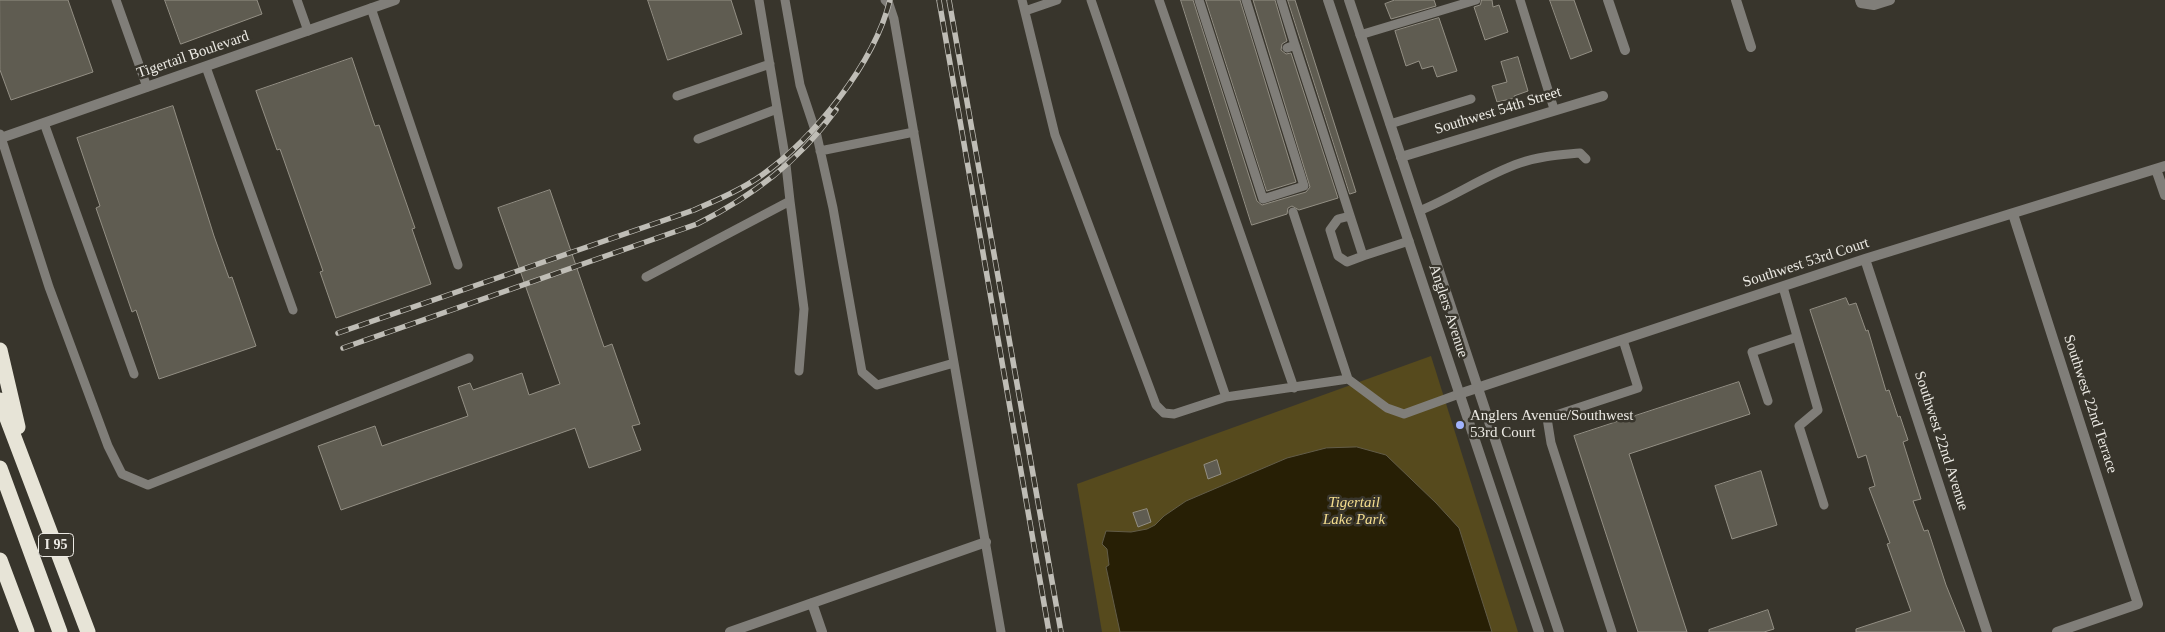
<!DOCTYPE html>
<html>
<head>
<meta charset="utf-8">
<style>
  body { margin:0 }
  canvas { display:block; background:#38352c }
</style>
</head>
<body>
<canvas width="2165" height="632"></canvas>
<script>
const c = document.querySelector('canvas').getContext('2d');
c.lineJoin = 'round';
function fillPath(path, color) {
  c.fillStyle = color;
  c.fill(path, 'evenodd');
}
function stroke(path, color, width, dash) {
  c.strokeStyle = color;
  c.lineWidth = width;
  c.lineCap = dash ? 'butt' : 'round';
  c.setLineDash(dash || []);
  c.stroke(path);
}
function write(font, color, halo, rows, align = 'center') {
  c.font = font + ' "Times New Roman",serif';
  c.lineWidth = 5;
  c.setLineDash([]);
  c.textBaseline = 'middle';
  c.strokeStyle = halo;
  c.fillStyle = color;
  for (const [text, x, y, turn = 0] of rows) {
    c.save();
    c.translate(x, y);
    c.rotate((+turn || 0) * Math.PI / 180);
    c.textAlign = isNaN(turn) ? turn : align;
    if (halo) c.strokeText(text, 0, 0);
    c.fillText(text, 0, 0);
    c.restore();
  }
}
const green = new Path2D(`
  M1431,356L1518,632H1102L1077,484Z`);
const water = new Path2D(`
  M1357,447L1386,455L1436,503L1459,528L1492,632H1120L1106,567L1109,565L1107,549L1102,544L1106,531L1131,532L1147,529L1155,525L1164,516L1186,501L1287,458L1326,448Z`);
const building = new Path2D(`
  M0,0H68L93,72L11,100L0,70Z
  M165,0H257L262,14L181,44Z
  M648,0H731L742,34L668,60Z
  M1181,0H1193L1257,201L1262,205L1306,192L1310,187L1253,0H1275L1287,41L1282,44L1281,50L1286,54L1291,53L1338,198L1299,210L1292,206L1288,208L1287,214L1252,225Z
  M1206,0H1240L1296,182L1267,191Z
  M1288,0H1295L1356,192L1350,194Z
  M1395,0H1434L1436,6L1391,19L1385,4Z
  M1482,0H1492L1493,7L1499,5L1508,32L1485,40L1474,7L1480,5Z
  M1550,0H1574L1592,51L1571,59Z
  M1439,18L1457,71L1437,77L1433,66L1422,69L1419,61L1406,66L1395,31Z
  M1518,57L1528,91L1514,96L1515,98L1497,102L1492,86L1507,82L1501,62Z
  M352,58L375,126L379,125L415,228L412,229L431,284L336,318L320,272L323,271L280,149L277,150L256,91Z
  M173,106L214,236L229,278L232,277L256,346L159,379L136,310L132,312L96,208L100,206L77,138Z
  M550,190L604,347L612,344L640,424L632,426L641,450L589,468L575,428L341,510L318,446L375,426L382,446L468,416L458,387L470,383L473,390L522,373L529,395L560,384L498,208Z
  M1846,298L1849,305L1856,303L1866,331L1868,330L1886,391L1889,390L1898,417L1900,416L1908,440L1903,442L1921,499L1913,501L1924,531L1928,530L1946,585L1965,632H1856V629L1911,611L1887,544L1890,543L1869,488L1875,486L1866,455L1858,458L1810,310Z
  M1739,382L1750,414L1629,454L1687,632H1638L1574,436Z
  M1217,460L1221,474L1208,479L1204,465Z
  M1761,471L1777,525L1732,539L1715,486Z
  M1147,509L1151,522L1138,527L1133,513Z
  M1768,610L1774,629L1764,632H1709V630Z`);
const service = new Path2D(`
  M116,0L147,87
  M297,0L308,31
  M785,0L800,85L817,136L833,208L862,372L877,385L954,363
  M885,0L889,4L894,19L1001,632
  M1022,0L1055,135L1156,405L1164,413L1174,414L1226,397L1348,379L1387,408L1404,414L1459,394
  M1091,0L1226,397
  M1159,0L1294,388
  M1199,0L1263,199L1304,186L1246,0
  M1281,0L1295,45
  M1520,0L1554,109
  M371,8L458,265
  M1025,11L1057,0
  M1360,35L1476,0
  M1287,48L1295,45L1363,256L1409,241
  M206,67L293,310
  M677,96L770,64
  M44,123L134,374
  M1390,124L1471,99
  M0,134L49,287L108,446L122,474L148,485L469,358
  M698,139L777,109
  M820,151L914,132
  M790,201L804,309L799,371
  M1419,211C1454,197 1485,175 1520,163C1540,156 1560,155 1580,153L1586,159
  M1293,212L1348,379
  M1350,216L1338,219L1330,230L1338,256L1347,262L1363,256
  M646,277L790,201L785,156L759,0
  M1783,287L1818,410L1799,426L1824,505
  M1768,401L1752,352L1797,337
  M1612,632L1551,443L1547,418L1638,388L1623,340`);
const minor = new Path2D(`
  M1608,0L1625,50
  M1736,0L1751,47
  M1860,0L1861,3L1874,5L1890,0
  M1,138L395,0
  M1401,157L1603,96
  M2156,169L2165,195
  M2013,214L2138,604L2057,632
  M1865,259L1987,632
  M1459,394L1865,259L2165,166
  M812,603L822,632
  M730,632L986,542`);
const tertiary = new Path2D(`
  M1328,0L1539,632
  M1349,0L1559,632`);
const motorway = new Path2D(`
  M0,350L18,427
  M0,400L88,632
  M0,468L60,632
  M0,560L27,632`);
const rail = new Path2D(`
  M939,0L1049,632
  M949,0L1061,632
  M338,333L694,210C717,200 741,190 762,175C814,138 874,64 890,0
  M343,348L697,224C753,196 799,161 836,110`);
const markers = [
  [1460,425,5,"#a1b3fd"]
];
const shields = [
  [56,545,35]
];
const shieldNames = [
  ["I 95",56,545]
];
const streetNames = [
  ["Tigertail Boulevard",193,55,-19],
  ["Southwest 54th Street",1498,111,-17],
  ["Southwest 53rd Court",1806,263,-18],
  ["Anglers Avenue",1448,311,72],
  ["Southwest 22nd Terrace",2090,404,72],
  ["Southwest 22nd Avenue",1941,441,72]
];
const poiNames = [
  ["Anglers Avenue/Southwest",1470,416],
  ["53rd Court",1470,433]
];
const parkNames = [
  ["Tigertail",1354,503],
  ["Lake Park",1354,520]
];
fillPath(green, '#564a1d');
fillPath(water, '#271f05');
stroke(water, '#625c48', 1);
fillPath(building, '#5f5c51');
stroke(building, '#938f84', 1);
stroke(service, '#807e79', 9);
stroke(minor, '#807e79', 10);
stroke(tertiary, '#807e79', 10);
stroke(motorway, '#e7e4d7', 15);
stroke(rail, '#bfbdb6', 5.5);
stroke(rail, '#38352c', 4, [11]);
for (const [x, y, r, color] of markers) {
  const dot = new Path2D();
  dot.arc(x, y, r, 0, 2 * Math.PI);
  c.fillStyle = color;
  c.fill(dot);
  stroke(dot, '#38352c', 2);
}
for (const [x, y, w] of shields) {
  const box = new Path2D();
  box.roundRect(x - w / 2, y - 11.5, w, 23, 4);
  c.fillStyle = '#38352c';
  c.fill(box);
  stroke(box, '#eceae4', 1);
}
write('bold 14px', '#eceae4', null, shieldNames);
write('15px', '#eceae4', '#38352c', streetNames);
write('15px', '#eceae4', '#38352c', poiNames, 'left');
write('italic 15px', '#f4dd8e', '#38352c', parkNames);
</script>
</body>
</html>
